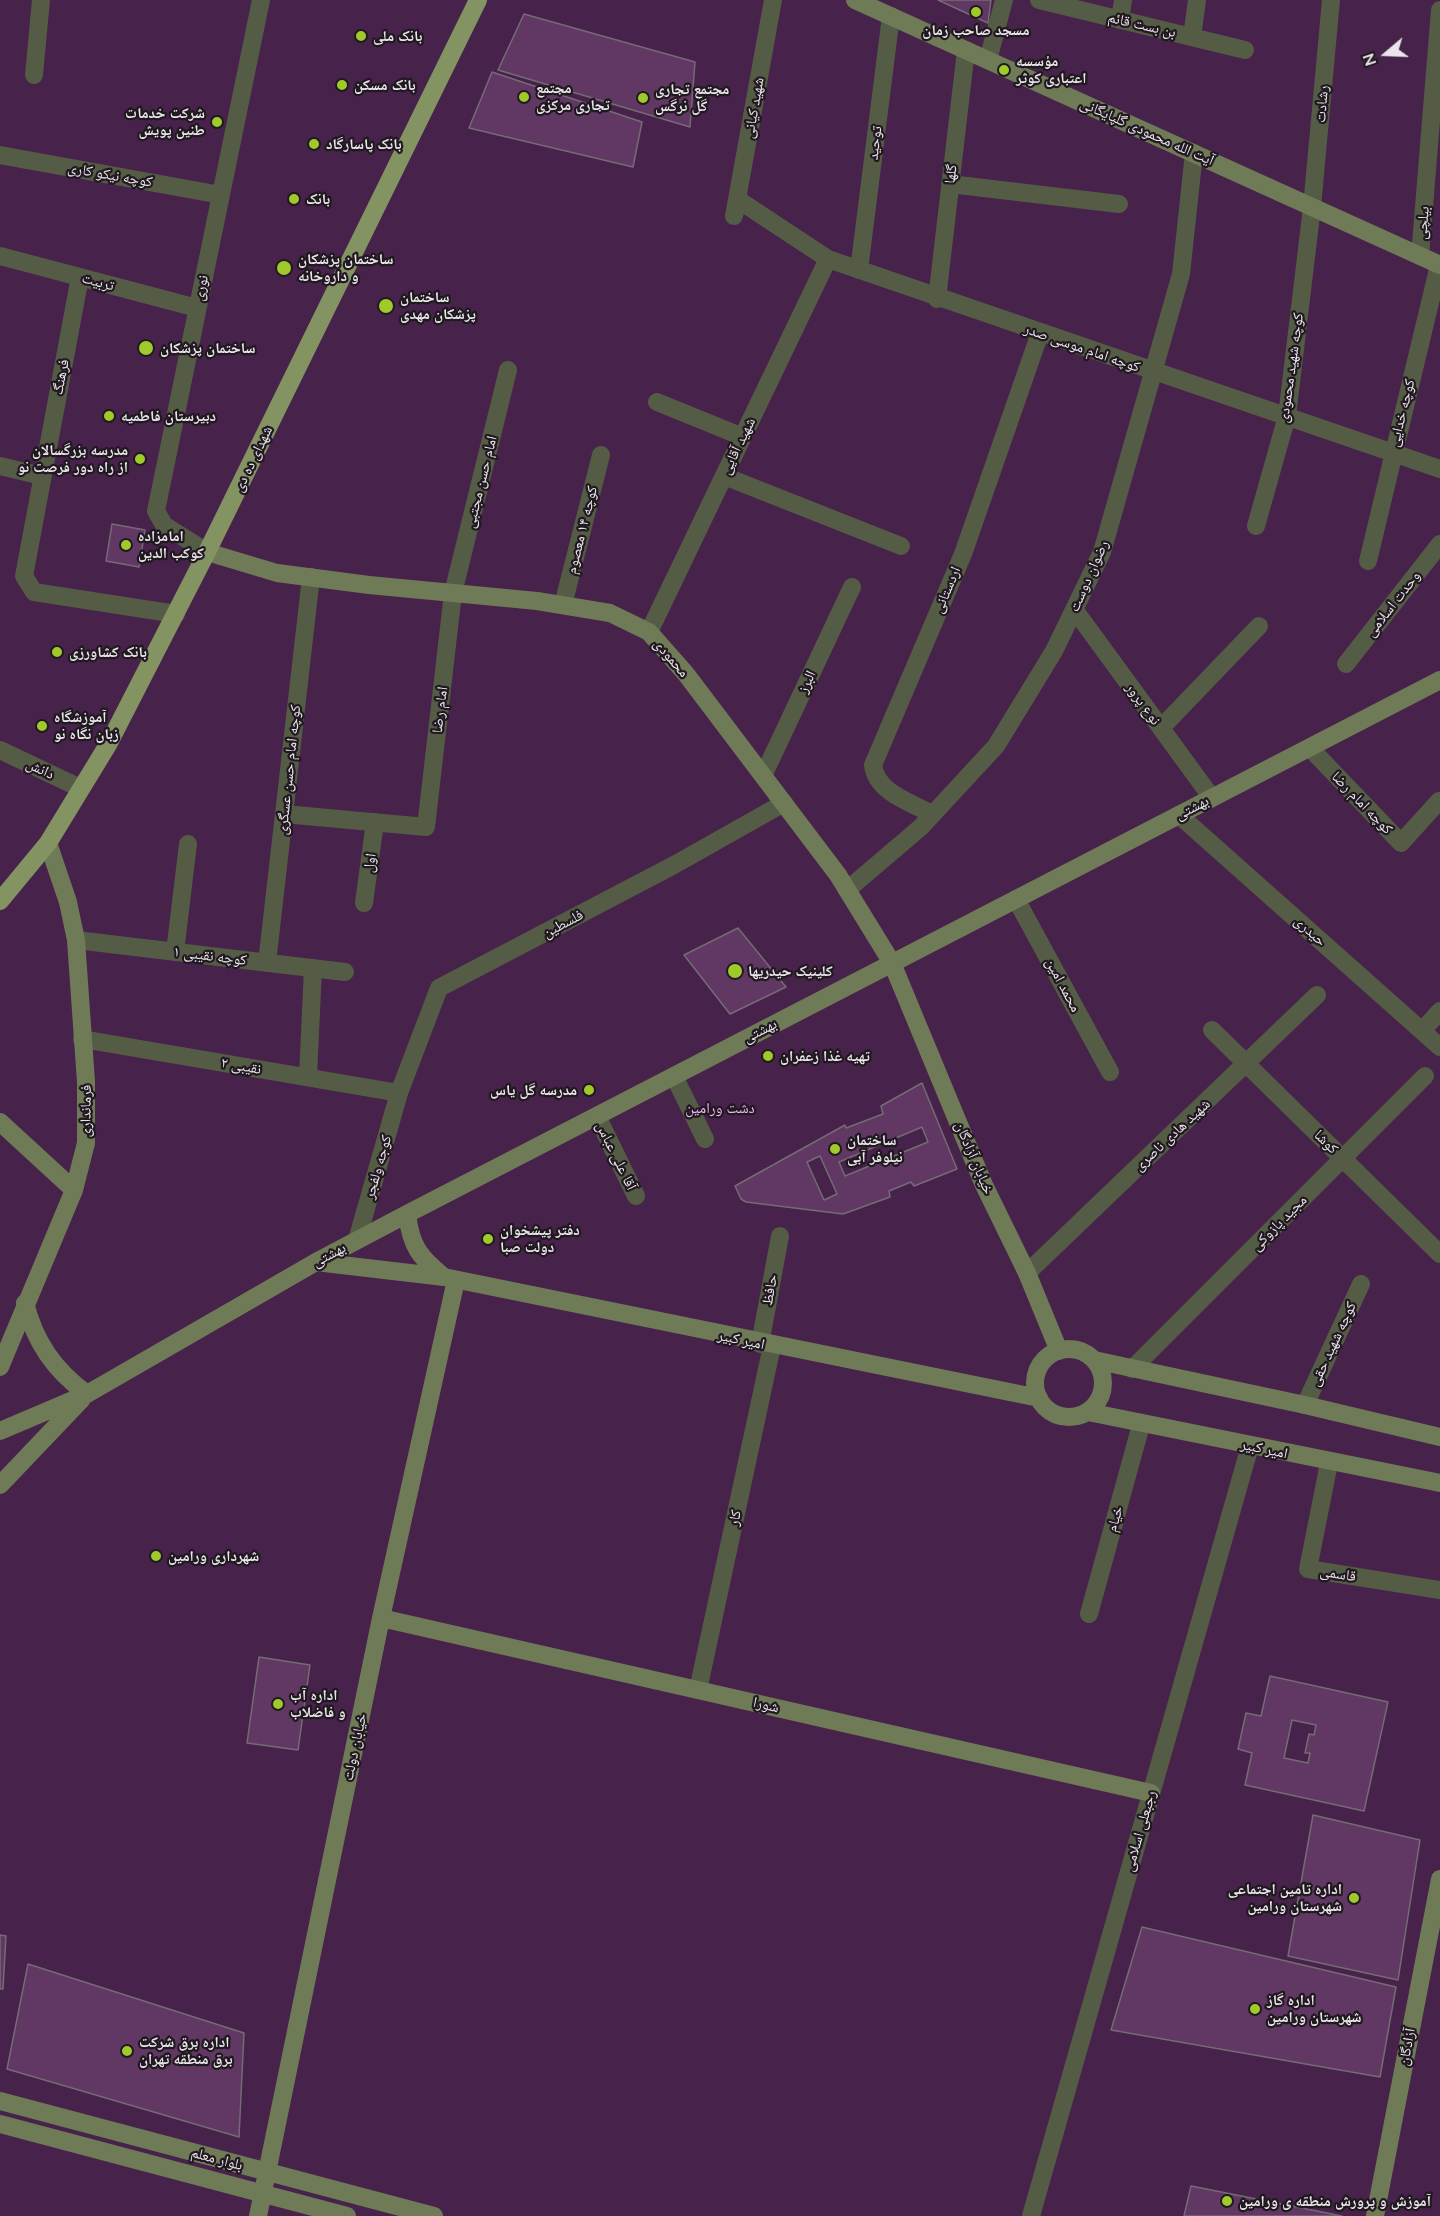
<!DOCTYPE html>
<html>
<head>
<meta charset="utf-8">
<style>
  body { margin:0 }
  #map { position:relative; width:1440px; height:2216px; overflow:hidden; background:#2a222a; font-family:Mulish,sans-serif }
  canvas { display:block }
  .north { position:absolute; left:1356px; top:24px; width:60px; height:60px; -webkit-text-stroke:4px #201920; paint-order:stroke; rotate:251deg; font-size:16px; font-weight:700; line-height:24px; text-align:center; color:#eae5ea }
  .north::after { content:''; display:block; margin:auto; width:21px; height:27px; background:#eae5ea; clip-path:polygon(50% 0,100% 100%,50% 72%,0 100%) }
</style>
</head>
<body>
<div id="map">
<canvas width="1440" height="2216"></canvas>
<div class="north">N</div>
</div>
<script>
const c = document.querySelector('canvas').getContext('2d');
c.lineJoin = 'round';
function fillPath(path, color) {
  c.fillStyle = color;
  c.fill(path, 'evenodd');
}
function stroke(path, color, width, dash) {
  c.strokeStyle = color;
  c.lineWidth = width;
  c.lineCap = dash ? 'butt' : 'round';
  c.setLineDash(dash || []);
  c.stroke(path);
}
function write(font, color, halo, rows, align = 'center') {
  c.font = font + ' Mulish,"Noto Naskh Arabic",sans-serif';
  c.lineWidth = 4.5;
  c.setLineDash([]);
  c.textBaseline = 'middle';
  c.strokeStyle = halo;
  c.fillStyle = color;
  for (const [text, x, y, turn = 0] of rows) {
    c.save();
    c.translate(x, y);
    c.rotate((+turn || 0) * Math.PI / 180);
    c.textAlign = isNaN(turn) ? turn : align;
    if (halo) c.strokeText(text, 0, 0);
    c.fillText(text, 0, 0);
    c.restore();
  }
}
const green = new Path2D(`
  M0,0H1440V2216H0Z`);
const building = new Path2D(`
  M938,0H991L988,23Z
  M524,14L695,62L690,127L498,70Z
  M492,72L642,122L633,167L469,128Z
  M112,524L145,530L139,567L106,561Z
  M738,928L786,987L730,1014L684,955Z
  M922,1083L957,1169L914,1186L911,1182L889,1191L890,1197L843,1214L746,1202L741,1199L735,1186L845,1125L846,1128L883,1114L881,1106ZM922,1127L928,1142L845,1176L839,1162ZM820,1156L837,1194L824,1200L807,1162Z
  M259,1657L310,1665L298,1750L247,1743Z
  M1270,1676L1388,1702L1364,1811L1245,1785L1252,1753L1238,1749L1246,1713L1261,1716ZM1292,1720L1316,1725L1314,1735L1309,1734L1305,1753H1310L1308,1763L1284,1758Z
  M1313,1815L1420,1840L1398,1980L1288,1956Z
  M1142,1927L1396,1987L1380,2077L1111,2030Z
  M0,1935L6,1936L3,1989H0Z
  M28,1964L244,2033L239,2137L7,2069Z
  M1191,2186L1342,2216H1184Z`);
const street = new Path2D(`
  M1039,0L1245,50
  M1120,20L1123,0
  M1192,37L1197,0
  M988,60L1004,0
  M34,75L41,0
  M0,155L221,195
  M950,184L1119,204
  M737,199L828,259L1440,469
  M734,216L773,0
  M0,256L197,308
  M1420,256L1440,10
  M859,270L891,16
  M80,277L24,576L34,592L176,614
  M937,299L966,50
  M657,402L743,437
  M0,466L42,476
  M724,476L901,546
  M1256,526L1287,416L1312,207L1331,0
  M207,552L164,525L156,511L261,0
  M1368,561L1439,265
  M563,605L601,455
  M1074,609L1212,798
  M649,632L828,259
  M1346,664L1440,544
  M1161,728L1259,626
  M1310,748L1401,843L1439,801
  M0,750L80,788
  M763,776L852,587
  M284,814L426,827L453,593L508,370
  M932,814C910,802 876,792 873,765L963,554L1040,333
  M1179,815L1440,1047
  M847,890L921,827L996,746L1054,651L1102,552L1181,274L1194,153
  M1016,899L1110,1072
  M364,903L375,822
  M76,940L345,972
  M175,952L188,844
  M267,963L311,577
  M1212,1030L1440,1254
  M1422,1031L1440,1011
  M82,1039L399,1093
  M674,1076L705,1139
  M308,1077L313,968
  M597,1116L636,1196
  M357,1240L399,1093L439,988L674,865L784,803
  M1027,1273L1317,995
  M760,1344L780,1236
  M1132,1369L1425,1076
  M1305,1405L1361,1284
  M1329,1463L1308,1569L1440,1590
  M1089,1614L1141,1425
  M698,1690L772,1346
  M1031,2216L1250,1446`);
const secondary = new Path2D(`
  M855,0L1440,265
  M207,552L277,573L369,585L537,601L610,613L649,632L686,674L838,875L892,963L984,1185L1027,1273L1059,1351
  M0,1122L74,1190
  M407,1214C411,1246 419,1257 444,1277
  M316,1262L444,1277L1039,1398
  M25,1303C35,1342 54,1370 87,1394
  M1035 1383a34 34 0 1 1 68 0a34 34 0 1 1-68 0Z
  M1094,1360L1305,1405L1440,1437
  M0,1367L74,1190L86,1143V1082L76,940L68,902L48,843
  M1088,1412L1440,1483
  M0,1431L87,1394L316,1262L407,1214L1440,680
  M0,1485L82,1399
  M381,1618L1151,1793
  M0,2101L434,2216
  M0,2124L347,2216
  M258,2216L381,1618L456,1280
  M1375,2216L1440,1879`);
const primary = new Path2D(`
  M0,901L48,843L109,743L207,552L478,0`);
const markers = [
  [976,12,6,"#a0c92b"],
  [361,36,6,"#a0c92b"],
  [1004,70,6,"#a0c92b"],
  [342,85,6,"#a0c92b"],
  [524,97,6,"#a0c92b"],
  [643,98,6,"#a0c92b"],
  [217,122,6,"#a0c92b"],
  [314,144,6,"#a0c92b"],
  [294,199,6,"#a0c92b"],
  [284,268,8,"#a0c92b"],
  [386,306,8,"#a0c92b"],
  [146,348,8,"#a0c92b"],
  [109,416,6,"#a0c92b"],
  [140,459,6,"#a0c92b"],
  [126,545,6,"#a0c92b"],
  [57,652,6,"#a0c92b"],
  [42,726,6,"#a0c92b"],
  [735,971,8,"#a0c92b"],
  [768,1056,6,"#a0c92b"],
  [589,1090,6,"#a0c92b"],
  [835,1149,6,"#a0c92b"],
  [488,1239,6,"#a0c92b"],
  [156,1556,6,"#a0c92b"],
  [278,1704,6,"#a0c92b"],
  [1354,1898,6,"#a0c92b"],
  [1255,2009,6,"#a0c92b"],
  [127,2051,6,"#a0c92b"],
  [1227,2201,6,"#a0c92b"]
];
const streetNames = [
  ["بن بست قائم",1142,25,13],
  ["رشادت",1322,104,-85],
  ["شهید کیانی",754,108,-80],
  ["آیت الله محمودی گلپایگانی",1147,132,24],
  ["توحید",875,143,-83],
  ["گلها",951,174,-83],
  ["کوچه نیکو کاری",110,175,10],
  ["بیلچی",1423,223,-85],
  ["تربیت",98,282,15],
  ["نوری",201,288,-78],
  ["کوچه امام موسی صدر",1082,348,19],
  ["کوچه شهید محمودی",1291,368,-82],
  ["فرهنگ",61,377,-79],
  ["کوچه خدایی",1402,413,-76],
  ["شهید آقایی",738,446,-64],
  ["شهدای ده دی",253,459,-64],
  ["امام حسن مجتبی",481,482,-76],
  ["کوچه ۱۴ معصوم",582,530,-76],
  ["رضوان دوست",1089,576,-66],
  ["اردستانی",947,590,-67],
  ["وحدت اسلامی",1393,604,-52],
  ["محمودی",671,658,49],
  ["البرز",807,682,-65],
  ["نوع پرور",1143,704,54],
  ["امام رضا",440,710,-83],
  ["دانش",40,769,25],
  ["کوچه امام حسن عسگری",289,770,-84],
  ["کوچه امام رضا",1362,803,46],
  ["بهشتی",1192,808,-27],
  ["اول",370,863,-82],
  ["فلسطین",563,924,-28],
  ["حیدری",1310,931,42],
  ["کوچه نقیبی ۱",210,956,7],
  ["محمد امین",1063,985,62],
  ["بهشتی",760,1031,-27],
  ["نقیبی ۲",241,1066,10],
  ["فرمانداری",86,1111,-89],
  ["شهید هادی ناصری",1172,1135,-43],
  ["کوشا",1326,1142,45],
  ["آقا علی عباس",616,1156,64],
  ["خیابان آزادگان",974,1158,67],
  ["کوجه ولفجر",378,1167,-74],
  ["مجید پازوکی",1279,1223,-45],
  ["بهشتی",329,1255,-28],
  ["حافظ",770,1290,-80],
  ["امیر کبیر",741,1340,12],
  ["کوچه شهید حقی",1333,1344,-65],
  ["امیر کبیر",1264,1449,12],
  ["کار",735,1518,-78],
  ["خیام",1115,1519,-74],
  ["قاسمی",1338,1574,9],
  ["شورا",766,1705,13],
  ["خیابان دولت",355,1747,-78],
  ["رجبعلی اسلامی",1140,1831,-74],
  ["آزادگان",1407,2047,-79],
  ["بلوار معلم",217,2159,15]
];
const poiNames = [
  ["مسجد صاحب زمان",976,30,"center"],
  ["بانک ملی",373,36],
  ["مؤسسه",1016,61],
  ["اعتباری کوثر",1016,78],
  ["بانک مسکن",354,85],
  ["مجتمع",536,88],
  ["تجاری مرکزی",536,105],
  ["مجتمع تجاری",655,89],
  ["گل نرگس",655,106],
  ["شرکت خدمات",205,113,"right"],
  ["طنین پویش",205,130,"right"],
  ["بانک پاسارگاد",326,144],
  ["بانک",306,199],
  ["ساختمان پزشکان",298,259],
  ["و داروخانه",298,276],
  ["ساختمان",400,297],
  ["پزشکان مهدی",400,314],
  ["ساختمان پزشکان",160,348],
  ["دبیرستان فاطمیه",121,416],
  ["مدرسه بزرگسالان",128,450,"right"],
  ["از راه دور فرصت نو",128,467,"right"],
  ["امامزاده",138,536],
  ["کوکب الدین",138,553],
  ["بانک کشاورزی",69,652],
  ["آموزشگاه",54,717],
  ["زبان نگاه نو",54,734],
  ["کلینیک حیدریها",748,971],
  ["تهیه غذا زعفران",780,1056],
  ["مدرسه گل یاس",577,1090,"right"],
  ["ساختمان",847,1140],
  ["نیلوفر آبی",847,1157],
  ["دفتر پیشخوان",500,1230],
  ["دولت صبا",500,1247],
  ["شهرداری ورامین",168,1556],
  ["اداره آب",290,1695],
  ["و فاضلاب",290,1712],
  ["اداره تامین اجتماعی",1342,1889,"right"],
  ["شهرستان ورامین",1342,1906,"right"],
  ["اداره گاز",1267,2000],
  ["شهرستان ورامین",1267,2017],
  ["اداره برق شرکت",139,2042],
  ["برق منطقه تهران",139,2059],
  ["آموزش و پرورش منطقه ی ورامین",1239,2201]
];
const parkNames = [
  ["دشت ورامین",720,1108]
];
fillPath(green, '#47224a');
fillPath(building, '#603863');
stroke(building, '#746b74', 1.5);
stroke(street, '#545c45', 18);
stroke(secondary, '#6e7b56', 18);
stroke(primary, '#839362', 18);
for (const [x, y, r, color] of markers) {
  const dot = new Path2D();
  dot.arc(x, y, r, 0, 2 * Math.PI);
  c.fillStyle = color;
  c.fill(dot);
  stroke(dot, '#201920', 2);
}
write('15px', '#eae5ea', '#201920', streetNames);
write('bold 15px', '#eae5ea', '#201920', poiNames, 'left');
write('15px', '#f5b5f9', '#201920', parkNames);
</script>
</body>
</html>
